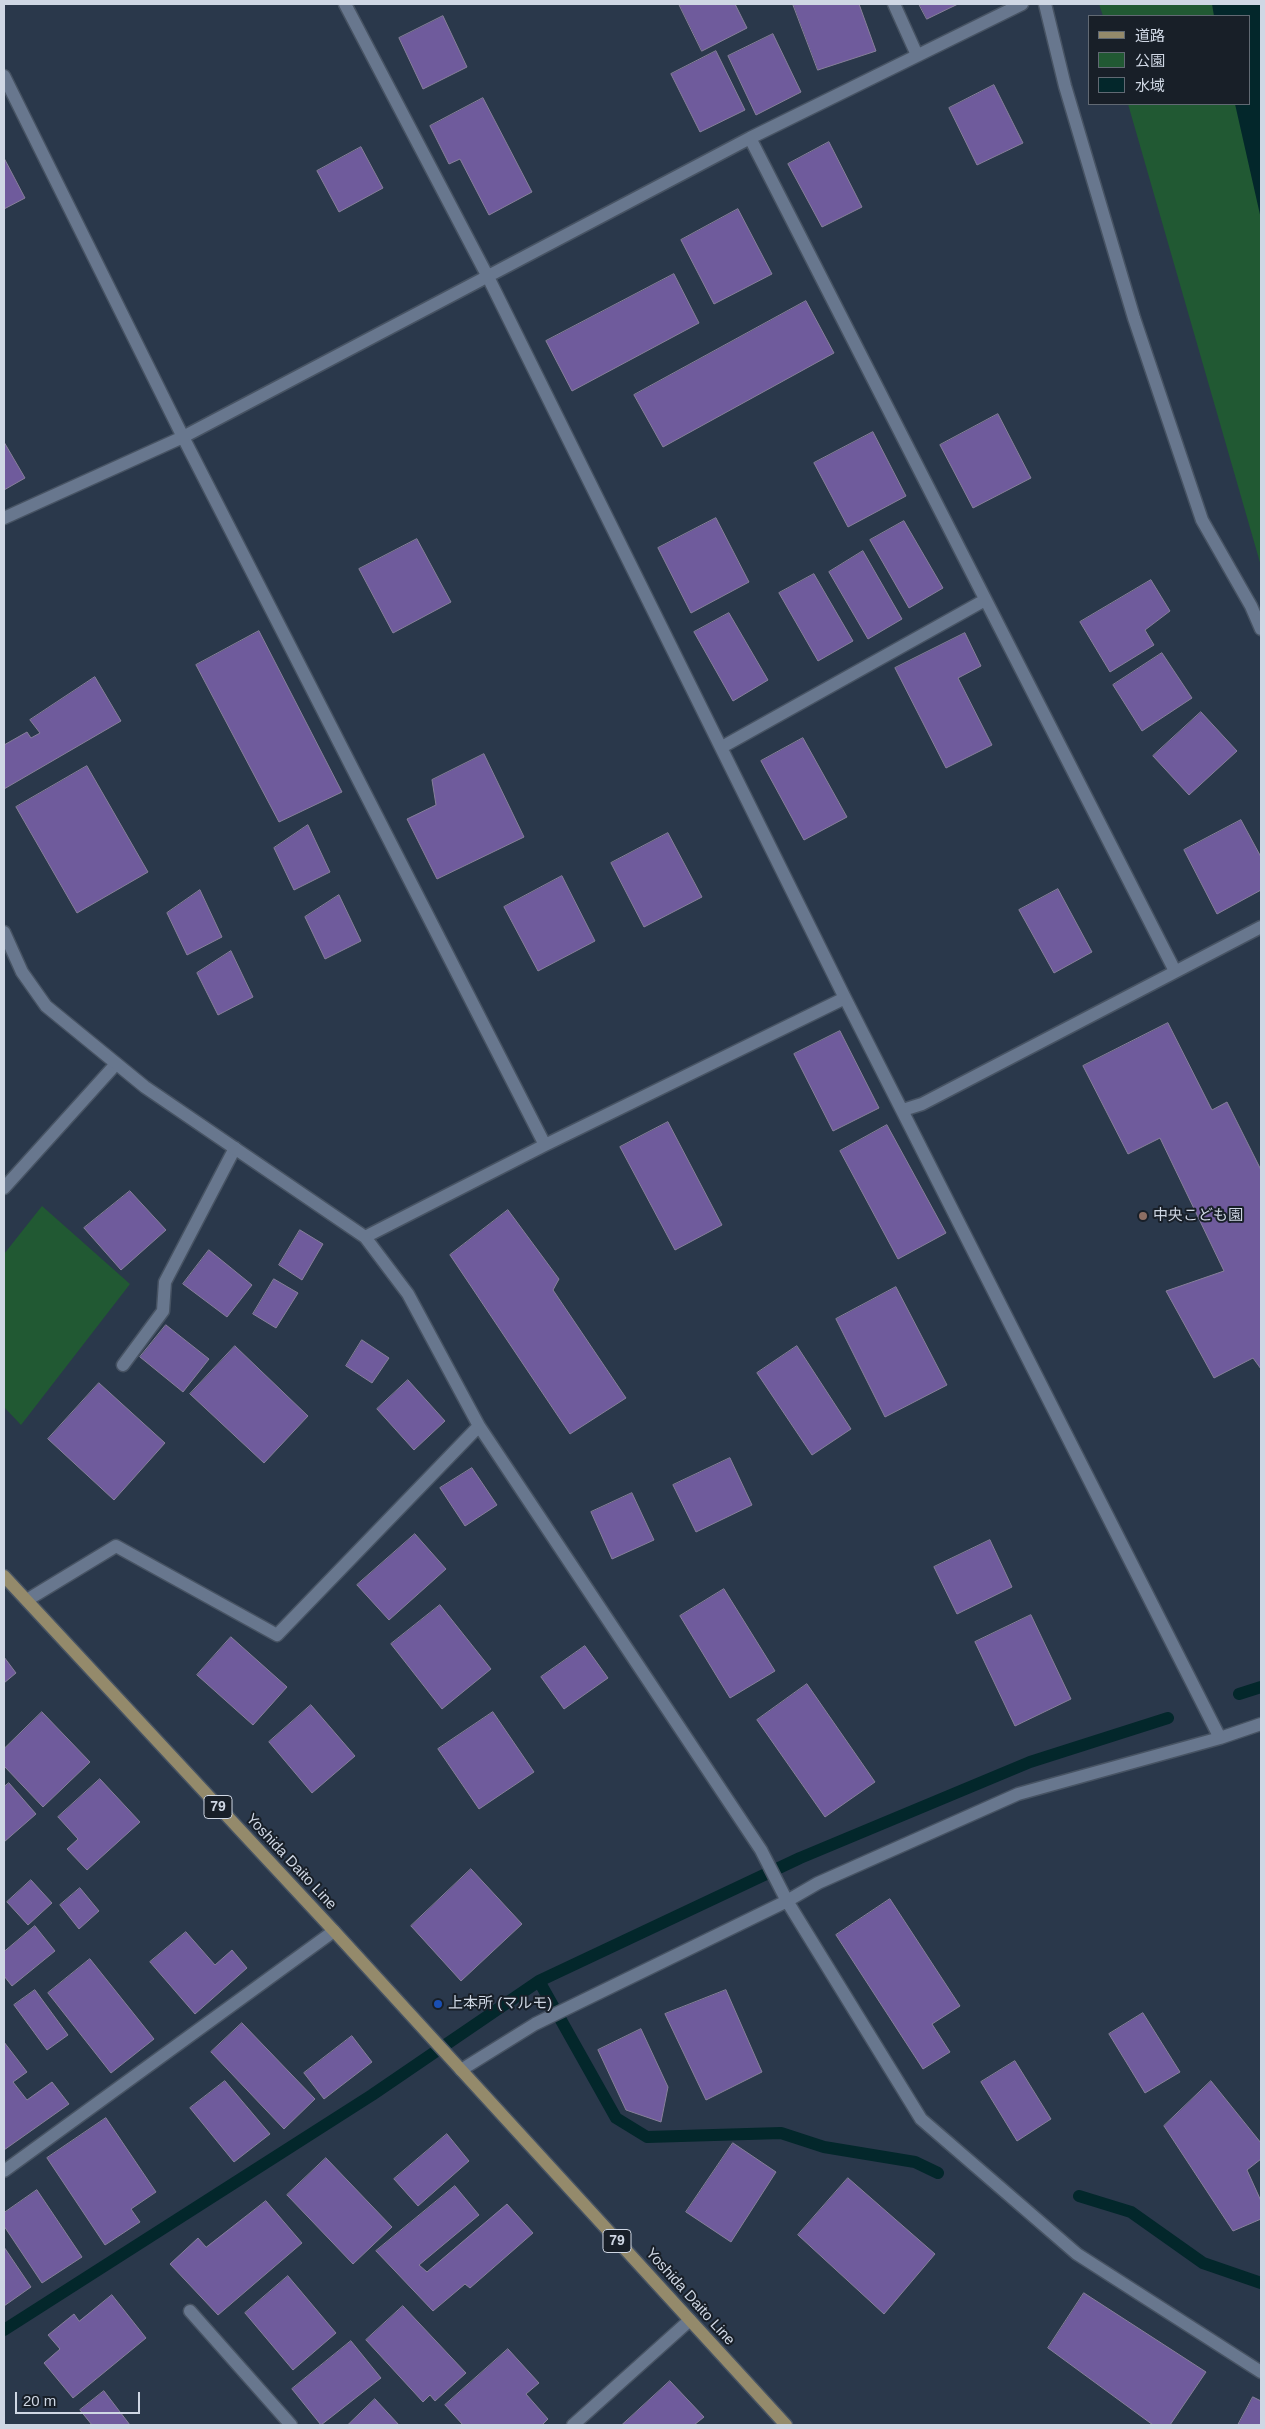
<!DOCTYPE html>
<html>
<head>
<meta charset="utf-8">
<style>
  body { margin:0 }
  #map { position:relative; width:1265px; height:2429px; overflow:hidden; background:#2a384b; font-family:Helvetica,"Noto Sans JP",sans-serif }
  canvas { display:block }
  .frame { position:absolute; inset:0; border:5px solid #cfd7e4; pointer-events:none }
  .legend { position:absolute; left:1088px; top:15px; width:162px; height:90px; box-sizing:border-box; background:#181f28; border:1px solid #616973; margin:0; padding:6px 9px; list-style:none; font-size:15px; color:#cfd7e4 }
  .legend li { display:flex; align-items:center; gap:10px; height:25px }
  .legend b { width:25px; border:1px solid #616973 }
  .scale { position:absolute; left:15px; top:2392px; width:125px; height:22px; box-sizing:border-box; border:2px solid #cfd7e4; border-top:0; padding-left:6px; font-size:15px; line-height:18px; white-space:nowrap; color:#cfd7e4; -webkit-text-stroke:4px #181f28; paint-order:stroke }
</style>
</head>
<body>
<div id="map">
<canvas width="1265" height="2429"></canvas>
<div class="frame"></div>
<ul class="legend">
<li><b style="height:6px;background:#948a6b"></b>道路</li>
<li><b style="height:14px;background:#215933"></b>公園</li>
<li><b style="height:14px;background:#03272b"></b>水域</li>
</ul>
<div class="scale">20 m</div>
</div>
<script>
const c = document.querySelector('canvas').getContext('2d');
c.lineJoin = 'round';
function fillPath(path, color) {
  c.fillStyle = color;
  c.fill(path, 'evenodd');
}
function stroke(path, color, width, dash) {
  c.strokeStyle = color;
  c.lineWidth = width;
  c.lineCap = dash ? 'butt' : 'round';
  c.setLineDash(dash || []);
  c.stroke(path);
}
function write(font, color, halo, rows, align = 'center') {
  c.font = font + ' Helvetica,"Noto Sans JP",sans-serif';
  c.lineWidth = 4;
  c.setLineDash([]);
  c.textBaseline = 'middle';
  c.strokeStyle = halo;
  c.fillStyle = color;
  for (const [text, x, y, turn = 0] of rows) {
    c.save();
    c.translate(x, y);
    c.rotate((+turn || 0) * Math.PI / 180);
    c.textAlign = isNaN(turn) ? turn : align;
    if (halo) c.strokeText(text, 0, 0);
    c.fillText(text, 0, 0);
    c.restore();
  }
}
const green = new Path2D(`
  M1099,4H1261V566L1128,104H1249V16H1103Z
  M42,1206L130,1284L21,1425L4,1407V1254Z`);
const water = new Path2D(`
  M1212,4H1261V219L1235,104H1249V16H1214Z`);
const stream = new Path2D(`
  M1239,1694L1261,1687
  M539,1981L616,2118L647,2137L781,2133L824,2147L915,2162L938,2173
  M1079,2196L1131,2212L1203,2263L1261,2283
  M4,2330L372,2095L539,1981L800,1858L1030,1762L1168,1718`);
const building = new Path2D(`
  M679,4H735L747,28L702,51Z
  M793,4H859L876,51L818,70Z
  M919,4H958L927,19Z
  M443,16L467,67L423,89L399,38Z
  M773,34L801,92L756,115L728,56Z
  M716,51L745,110L700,132L671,74Z
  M994,85L1023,143L977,165L949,108Z
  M483,98L532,192L489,215L460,159L449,164L430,126Z
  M829,142L862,207L822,227L788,164Z
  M361,147L383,188L339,212L317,171Z
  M4,158L25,198L4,209Z
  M738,209L772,274L714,304L681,240Z
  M674,274L699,323L572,391L546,341Z
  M806,301L834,353L663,447L634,395Z
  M998,414L1031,478L973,508L940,445Z
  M873,432L906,496L848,527L814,463Z
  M4,442L25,478L4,490Z
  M716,518L749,582L691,613L658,548Z
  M904,521L943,588L909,608L870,540Z
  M417,539L451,602L393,633L359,569Z
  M863,551L902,619L868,639L829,572Z
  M814,574L853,641L818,661L779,593Z
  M1151,580L1170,611L1145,630L1154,645L1110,672L1080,622Z
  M729,613L768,680L733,701L694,632Z
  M259,631L342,792L279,822L196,665Z
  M965,633L981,666L958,678L992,745L946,768L895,668Z
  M1162,653L1192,698L1142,731L1113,685Z
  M95,677L121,721L4,789V745L27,732L31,738L40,733L30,720Z
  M1201,712L1237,751L1189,795L1153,756Z
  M803,738L847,817L804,840L761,761Z
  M484,754L524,837L437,879L407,819L436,805L432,780Z
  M87,766L148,872L77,913L16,807Z
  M1241,820L1261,857V890L1217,914L1184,850Z
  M308,825L330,872L294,890L274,848Z
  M668,833L702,897L644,927L611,863Z
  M562,876L595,941L538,971L504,907Z
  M1058,889L1092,952L1054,973L1019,910Z
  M200,890L222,937L187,955L167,913Z
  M339,895L361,941L325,959L305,917Z
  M231,951L253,997L218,1015L197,973Z
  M1168,1023L1212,1110L1227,1102L1261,1170V1369L1253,1358L1214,1378L1166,1291L1224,1271L1160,1138L1128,1154L1083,1066Z
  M840,1031L879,1108L833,1131L794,1054Z
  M668,1122L722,1225L675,1250L620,1147Z
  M887,1125L946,1233L898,1259L840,1151Z
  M130,1191L166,1230L121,1270L84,1228Z
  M508,1210L559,1279L553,1290L626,1398L570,1434L450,1255Z
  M300,1230L323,1244L302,1280L279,1265Z
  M209,1250L252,1285L227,1317L183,1284Z
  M274,1279L298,1293L276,1328L253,1314Z
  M896,1287L947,1385L885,1417L836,1319Z
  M166,1325L209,1359L183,1392L140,1357Z
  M362,1340L389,1358L372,1383L346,1366Z
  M235,1346L308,1416L264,1463L190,1394Z
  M797,1346L851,1429L812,1455L757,1373Z
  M408,1380L445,1421L414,1450L377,1409Z
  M99,1383L165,1443L114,1500L48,1439Z
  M730,1458L752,1505L696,1532L673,1485Z
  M472,1468L497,1505L465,1526L440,1488Z
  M632,1493L654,1540L612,1559L591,1512Z
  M415,1534L446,1569L389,1620L357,1585Z
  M990,1540L1012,1587L957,1614L934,1567Z
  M724,1589L775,1671L730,1698L680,1616Z
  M440,1605L491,1669L442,1709L391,1644Z
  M1031,1615L1071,1699L1015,1726L975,1642Z
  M231,1637L287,1687L253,1725L197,1675Z
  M585,1646L608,1678L564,1709L541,1677Z
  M4,1657L16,1673L4,1683Z
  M807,1684L875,1782L825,1817L757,1720Z
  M311,1705L355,1756L312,1793L269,1742Z
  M42,1712L90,1762L43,1807L4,1766V1749Z
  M493,1712L534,1772L479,1809L438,1749Z
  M100,1779L140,1822L87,1870L67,1849L78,1839L58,1817Z
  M9,1783L36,1814L4,1842V1787Z
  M471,1869L522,1924L461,1981L411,1926Z
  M31,1880L52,1903L28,1925L7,1902Z
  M80,1888L99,1911L79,1929L60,1905Z
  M890,1899L960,2006L932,2024L950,2052L923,2069L836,1935Z
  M35,1926L55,1951L12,1986L4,1976V1952Z
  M186,1932L215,1965L232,1950L247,1968L195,2014L150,1962Z
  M90,1959L154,2039L111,2073L48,1993Z
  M35,1990L68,2035L47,2050L14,2005Z
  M726,1990L762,2072L706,2100L665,2014Z
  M1143,2013L1180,2072L1145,2093L1109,2034Z
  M242,2023L315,2099L284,2129L211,2052Z
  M641,2029L668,2087L661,2122L626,2110L598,2050Z
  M352,2036L372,2062L324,2099L304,2073Z
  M4,2042L27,2072L13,2082L27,2100L52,2082L69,2104L4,2150Z
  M1015,2061L1051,2119L1017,2141L981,2082Z
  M225,2081L270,2134L234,2162L190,2108Z
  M1211,2081L1261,2143V2159L1247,2170L1261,2201V2219L1233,2231L1164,2126Z
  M106,2118L156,2192L131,2209L140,2222L105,2245L47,2158Z
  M447,2134L469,2161L418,2206L394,2179Z
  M733,2143L776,2172L731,2242L686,2212Z
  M326,2158L392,2227L353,2264L287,2195Z
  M848,2178L935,2254L884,2314L798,2235Z
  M455,2186L479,2215L419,2265L427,2272L507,2204L533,2233L470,2288L465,2284L433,2311L376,2251Z
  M37,2190L82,2257L42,2283L4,2226V2213Z
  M266,2201L302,2243L218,2315L170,2264L198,2238L206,2247Z
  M4,2247L31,2287L4,2306Z
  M288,2276L336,2333L293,2370L245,2313Z
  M1084,2293L1206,2372L1170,2425H1153L1048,2348Z
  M112,2295L146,2338L73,2398L44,2363L60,2349L48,2335L74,2314L79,2321Z
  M403,2306L466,2373L435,2401L430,2395L423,2402L366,2340Z
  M351,2341L381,2378L321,2425L292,2389Z
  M508,2349L539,2383L526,2394L548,2419L542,2425H463L445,2405Z
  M670,2381L704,2417L694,2425H622Z
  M104,2391L130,2425H92L80,2410Z
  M1253,2397L1261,2401V2425H1238Z
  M375,2399L399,2425H348Z`);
const lane = new Path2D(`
  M1045,4L1065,86L1134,318L1202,520L1251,606L1261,629
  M4,1188L116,1064
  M123,1365L163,1311L165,1282L235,1148`);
const street = new Path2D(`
  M345,4L488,277L845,998L1220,1738
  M894,4L917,55
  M4,76L183,437L545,1145
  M750,138L1175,971
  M4,518L183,437L750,138L1022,4
  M722,747L985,600
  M4,932L22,972L46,1006L145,1087L365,1237L408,1294L479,1426L761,1850L787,1901L921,2119L1077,2254L1261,2372
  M903,1110L922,1104L1261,927
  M365,1237L545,1145L845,998
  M27,1600L116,1546L277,1635L479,1426
  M461,2070L535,2024L787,1901L818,1883L1018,1794L1220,1738L1261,1724
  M4,2171L334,1931
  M190,2311L291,2425
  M573,2425L690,2320`);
const primary = new Path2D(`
  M4,1576L334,1931L786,2425`);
const markers = [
  [1143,1216,5,"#8d6e63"],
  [438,2004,5,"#1a4fb4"]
];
const shields = [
  [218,1807,28],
  [617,2241,28]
];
const shieldNames = [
  ["79",218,1807],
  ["79",617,2241]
];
const poiNames = [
  ["中央こども園",1153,1216],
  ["上本所 (マルモ)",448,2004]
];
const streetNames = [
  ["Yoshida Daito Line",291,1862,47],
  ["Yoshida Daito Line",690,2297,48]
];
fillPath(green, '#215933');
fillPath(water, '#03272b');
stroke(stream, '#03272b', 12);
fillPath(building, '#6f5b9c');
stroke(building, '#87809a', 1);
stroke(lane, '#475363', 15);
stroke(street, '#475363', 15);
stroke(primary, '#475363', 15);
stroke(lane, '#68778e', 12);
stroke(street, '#68778e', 12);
stroke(primary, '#948a6b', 12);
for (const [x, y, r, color] of markers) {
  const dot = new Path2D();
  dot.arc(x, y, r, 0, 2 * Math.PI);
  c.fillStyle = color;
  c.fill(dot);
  stroke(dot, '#181f28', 2);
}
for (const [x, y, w] of shields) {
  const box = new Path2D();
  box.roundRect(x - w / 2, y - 11.5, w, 23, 4);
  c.fillStyle = '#181f28';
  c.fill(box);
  stroke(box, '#cfd7e4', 1);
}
write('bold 14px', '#cfd7e4', null, shieldNames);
write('15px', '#cfd7e4', '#181f28', poiNames, 'left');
write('15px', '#cfd7e4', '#181f28', streetNames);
</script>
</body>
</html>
